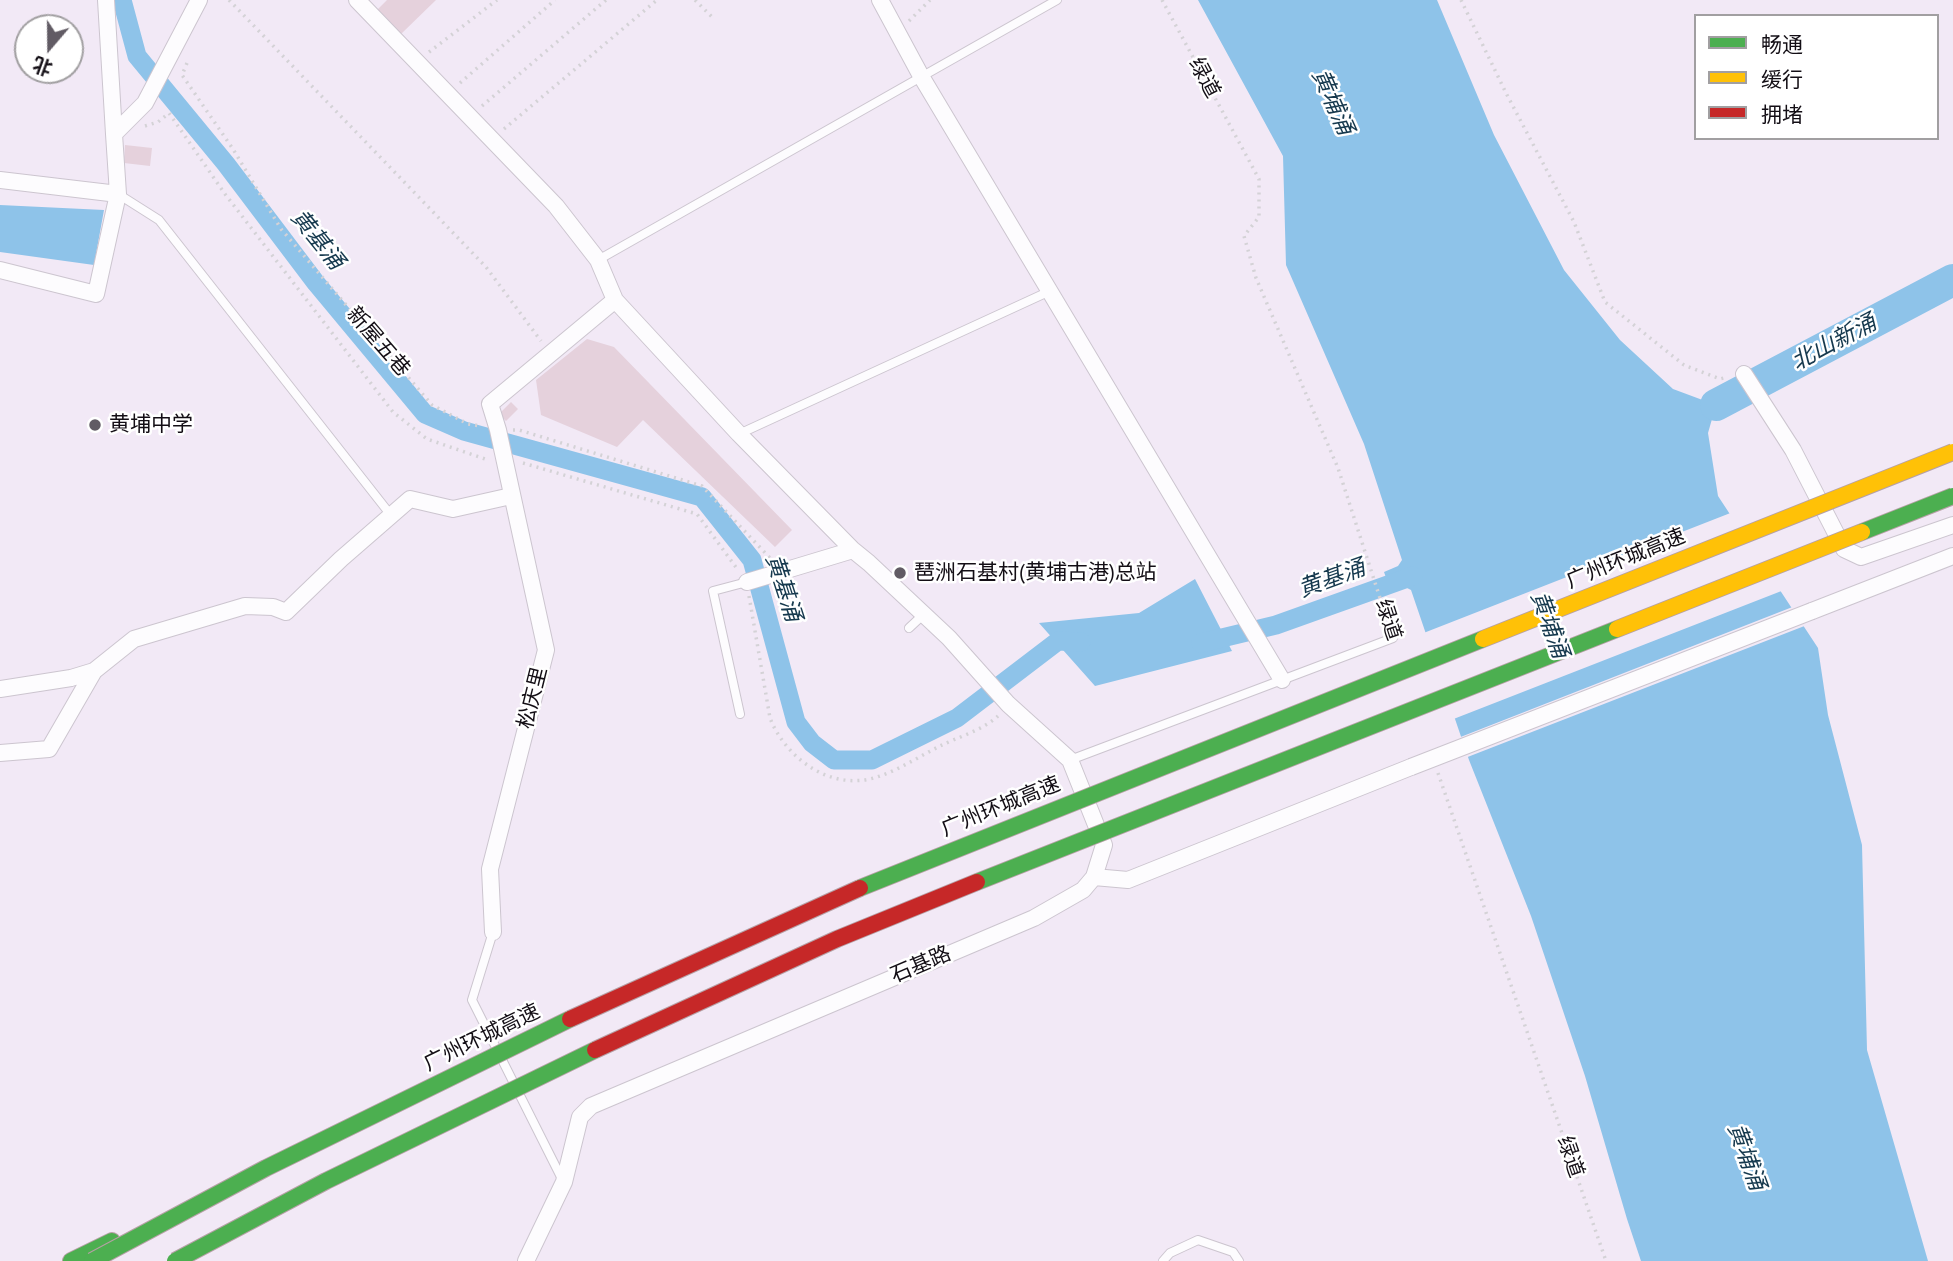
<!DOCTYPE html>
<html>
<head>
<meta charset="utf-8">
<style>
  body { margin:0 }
  #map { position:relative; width:1953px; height:1261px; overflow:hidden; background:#f2e9f6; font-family:"PT Sans","Noto Sans SC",sans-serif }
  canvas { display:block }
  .legend { position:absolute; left:1694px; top:14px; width:245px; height:126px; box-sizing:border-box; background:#fff; border:2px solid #a19fa1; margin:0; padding:9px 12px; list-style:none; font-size:21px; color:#130e15 }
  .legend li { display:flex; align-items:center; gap:14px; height:35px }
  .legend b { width:35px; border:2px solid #a19fa1 }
  .north { position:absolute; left:14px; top:14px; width:70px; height:70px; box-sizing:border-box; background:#fff; border:2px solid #a19fa1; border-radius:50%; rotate:200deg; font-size:19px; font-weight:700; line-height:28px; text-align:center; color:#130e15 }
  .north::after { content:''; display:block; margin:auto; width:24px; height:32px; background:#615b64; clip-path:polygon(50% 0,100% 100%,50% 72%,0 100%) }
</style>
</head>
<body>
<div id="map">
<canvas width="1953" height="1261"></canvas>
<ul class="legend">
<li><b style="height:9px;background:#4caf50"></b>畅通</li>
<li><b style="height:9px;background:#ffc107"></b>缓行</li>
<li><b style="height:9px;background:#c62828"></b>拥堵</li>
</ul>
<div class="north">北</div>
</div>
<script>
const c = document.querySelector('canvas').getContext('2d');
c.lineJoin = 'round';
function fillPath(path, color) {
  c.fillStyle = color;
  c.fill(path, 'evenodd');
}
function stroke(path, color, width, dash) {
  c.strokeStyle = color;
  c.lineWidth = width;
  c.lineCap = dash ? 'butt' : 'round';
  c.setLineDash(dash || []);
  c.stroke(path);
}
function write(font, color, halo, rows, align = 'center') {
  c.font = font + ' "PT Sans","Noto Sans SC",sans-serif';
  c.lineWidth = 5;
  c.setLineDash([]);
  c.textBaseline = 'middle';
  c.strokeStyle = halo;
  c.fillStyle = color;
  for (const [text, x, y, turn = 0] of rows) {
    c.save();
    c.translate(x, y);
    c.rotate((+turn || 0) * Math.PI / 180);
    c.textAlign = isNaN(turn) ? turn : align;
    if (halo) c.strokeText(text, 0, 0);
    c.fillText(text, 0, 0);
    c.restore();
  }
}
const water = new Path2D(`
  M1198,0H1437L1494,135L1564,270L1620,340L1673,389L1716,405L1708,433L1718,496L1818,648L1828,715L1862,845L1867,1050L1928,1261H1641L1627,1219L1585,1076L1531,916L1469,760L1411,590L1405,587L1390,589L1384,572L1398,566L1402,560L1364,444L1286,265L1283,156Z
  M0,205L104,210L94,265L0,252Z
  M1195,579L1232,651L1095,686L1039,623L1139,613Z`);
const pier = new Path2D(`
  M1733,512L1784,590L1451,720L1421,634Z
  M1795,606L1807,625L1465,758L1458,738Z`);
const canal = new Path2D(`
  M122,0L137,56L226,164L316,283L425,414L464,431L702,497L752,560L796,722L812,743L834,760H872L957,718L1058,641L1081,642
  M1201,643L1276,625L1413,576`);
const river = new Path2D(`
  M1716,405L1953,280`);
const building = new Path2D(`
  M387,0H436L400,35L377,10Z
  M125,145L152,148L150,166L124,163Z
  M587,339L614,347L792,530L775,547L643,420L617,447L541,415L536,380Z
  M511,402L518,409L506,421L499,414Z`);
const path = new Path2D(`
  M229,0L486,267L541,341
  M695,0L713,18
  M1162,0L1259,179V217L1244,236L1256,278L1338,468L1389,626
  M1461,0L1506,93L1574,222L1605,302L1684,365L1720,379L1728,377
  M909,21L930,0
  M429,52L497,0
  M187,63L182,75L233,149L281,229L432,405L468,424L481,426
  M460,83L555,0
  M482,106L606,0
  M145,126L158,122L169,113L225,194L393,412L427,439L488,460
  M504,129L657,0
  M513,430H519L702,486L770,558
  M523,463L697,514L738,570
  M749,596L770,718C786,759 832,792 877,777C899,770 920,756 940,746C958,737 983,730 998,716
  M1438,773L1606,1261`);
const lane = new Path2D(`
  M118,194L159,220L390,514
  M598,260L1057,0
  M739,434L1050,291
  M909,628L924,614
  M740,714L713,591L747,582
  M1070,760L1393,638
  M493,932L472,1000L563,1181
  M1163,1261L1170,1253L1198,1240L1233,1252L1239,1261`);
const street = new Path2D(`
  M106,0L114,134
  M357,0L556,206L598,260L615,300L739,434L853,550L869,563L949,638L1008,704L1070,760L1104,845L1094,877L1083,890L1034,918L591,1106L580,1117L564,1182L526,1261
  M880,0L921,76L1282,680
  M0,180L118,194
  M0,270L96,294L118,194L114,134L145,103L199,0
  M1744,374L1793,450L1844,549L1861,557L1953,525
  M747,582L853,550
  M1812,611L1953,556
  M0,689L71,678L94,671L134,639L245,606L273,607L286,612L341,559L410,499L453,509L511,496
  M0,753L49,749L94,671
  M1094,877L1128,880L1411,767
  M493,932L490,869L546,650L498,430L490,404L615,300`);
const fast = new Path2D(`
  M71,1261L112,1241`);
const streetBridge = new Path2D(`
  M1411,767L1812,611`);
const fastBridge = new Path2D(`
  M1862,532L1953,496
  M977,882L1617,629
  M860,888L1483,639
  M92,1261L266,1168L570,1019
  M175,1261L326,1181L595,1050`);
const slowBridge = new Path2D(`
  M1617,629L1862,532
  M1483,639L1953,452`);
const jamBridge = new Path2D(`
  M570,1019L860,888
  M595,1050L837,939L977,882`);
const markers = [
  [95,425,7,"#615b64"],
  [900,573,7,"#615b64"]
];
const streetNames = [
  ["绿道",1204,78,62],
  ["新屋五巷",378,342,49],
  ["广州环城高速",1626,559,-22],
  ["绿道",1388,620,72],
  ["松庆里",533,698,-76],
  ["广州环城高速",1001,807,-22],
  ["石基路",921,965,-23],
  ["广州环城高速",482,1038,-26],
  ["绿道",1570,1157,71]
];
const poiNames = [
  ["黄埔中学",109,425],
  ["琶洲石基村(黄埔古港)总站",914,573]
];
const waterNames = [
  ["黄埔涌",1332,102,66],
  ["黄基涌",317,240,51],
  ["北山新涌",1834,343,-28],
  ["黄基涌",1332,579,-20],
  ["黄基涌",783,588,72],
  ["黄埔涌",1549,625,70],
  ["黄埔涌",1746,1157,70]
];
fillPath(water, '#8ec3e9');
fillPath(pier, '#f2e9f6');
stroke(canal, '#8ec3e9', 19);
stroke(river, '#8ec3e9', 32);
fillPath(building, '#e5d1dc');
stroke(lane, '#ccc5cf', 10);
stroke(street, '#ccc5cf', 18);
stroke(fast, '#b6a0a5', 18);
stroke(path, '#d4d2d6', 3.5, [2, 5]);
stroke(lane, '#fdfcfe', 8);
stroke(street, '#fdfcfe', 16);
stroke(fast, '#4caf50', 16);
stroke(streetBridge, '#ccc5cf', 18, []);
stroke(fastBridge, '#b6a0a5', 18, []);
stroke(slowBridge, '#b6a0a5', 18, []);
stroke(jamBridge, '#b6a0a5', 18, []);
stroke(streetBridge, '#fdfcfe', 16);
stroke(fastBridge, '#4caf50', 16);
stroke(slowBridge, '#ffc107', 16);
stroke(jamBridge, '#c62828', 16);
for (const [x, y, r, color] of markers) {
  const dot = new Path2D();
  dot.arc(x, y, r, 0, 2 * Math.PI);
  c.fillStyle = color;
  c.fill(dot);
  stroke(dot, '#fff', 2.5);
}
write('21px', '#130e15', '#fff', streetNames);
write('21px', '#130e15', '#fff', poiNames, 'left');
write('italic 23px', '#16394e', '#fff', waterNames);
</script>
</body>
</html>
